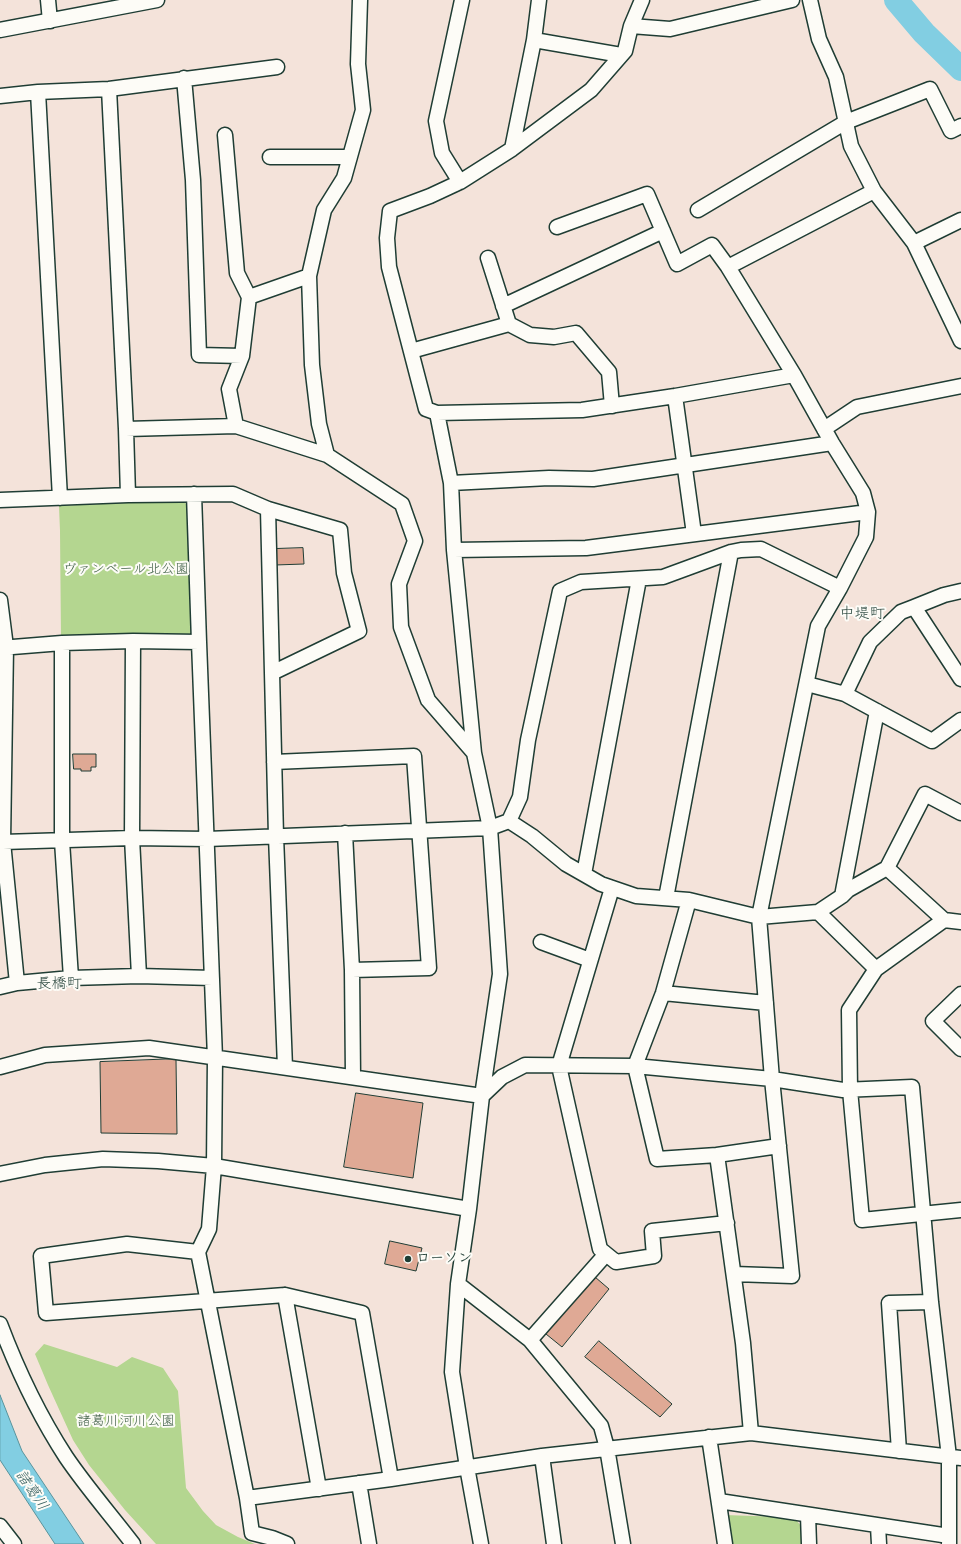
<!DOCTYPE html>
<html>
<head>
<meta charset="utf-8">
<style>
  body { margin:0 }
  canvas { display:block; background:#f4e3da }
</style>
</head>
<body>
<canvas width="961" height="1544"></canvas>
<script>
const c = document.querySelector('canvas').getContext('2d');
c.lineJoin = 'round';
function fillPath(path, color) {
  c.fillStyle = color;
  c.fill(path, 'evenodd');
}
function stroke(path, color, width, dash) {
  c.strokeStyle = color;
  c.lineWidth = width;
  c.lineCap = dash ? 'butt' : 'round';
  c.setLineDash(dash || []);
  c.stroke(path);
}
function write(font, color, halo, rows, align = 'center') {
  c.font = font + ' "Architects Daughter","Klee One",sans-serif';
  c.lineWidth = 4;
  c.setLineDash([]);
  c.textBaseline = 'middle';
  c.strokeStyle = halo;
  c.fillStyle = color;
  for (const [text, x, y, turn = 0] of rows) {
    c.save();
    c.translate(x, y);
    c.rotate((+turn || 0) * Math.PI / 180);
    c.textAlign = isNaN(turn) ? turn : align;
    if (halo) c.strokeText(text, 0, 0);
    c.fillText(text, 0, 0);
    c.restore();
  }
}
const green = new Path2D(`
  M180,500L188,505L195,629L190,635L61,639L60,531L59,506Z
  M44,1344L117,1367L132,1357L163,1368L178,1391L186,1488L203,1511L216,1525L238,1537L255,1544H156L125,1510L89,1465L73,1440L48,1385L35,1354Z
  M725,1515L782,1517L796,1520L804,1529V1544H729Z`);
const water = new Path2D(`
  M0,1395L22,1451L84,1544H55L0,1460Z`);
const river = new Path2D(`
  M896,0L924,33L961,69`);
const building = new Path2D(`
  M303,548L304,564L275,565L274,549Z
  M73,754H96V767H91V771H81V769H74Z
  M176,1059L177,1134L101,1133L100,1062Z
  M356,1093L423,1103L413,1178L344,1167Z
  M390,1241L422,1248L416,1271L385,1264Z
  M595,1277L609,1289L562,1347L546,1334Z
  M599,1341L672,1404L660,1417L585,1357Z`);
const minor = new Path2D(`
  M48,0L50,21
  M360,0L358,64L363,110L344,178L324,210L309,276L249,297L242,356L229,389L236,426L327,455L402,504L415,541L399,584L401,627L428,700L474,753L490,828L500,974L482,1096L469,1209
  M792,0L670,29L631,26L625,51L591,90L512,149L460,182L430,196L390,211L387,238L389,267L426,409L437,413L582,410L675,396L794,375
  M631,26L642,0
  M0,30L157,0
  M534,40L621,55
  M184,78L193,180L199,355L242,356
  M109,89L126,429L128,495
  M38,92L60,498
  M0,96L38,92L109,89L277,67
  M225,135L237,273L249,297
  M512,149L534,40L539,0
  M270,157H350
  M460,182L442,153L436,121L462,0
  M874,191L914,243L961,341
  M698,210L846,122L930,89L951,131L961,126
  M557,227L647,194L677,264L712,245L728,267
  M914,243L961,220
  M309,276L312,365L319,424L327,455
  M503,306L663,231
  M509,324L530,335L554,337L576,333L609,372L612,406
  M411,351L509,324L488,258
  M675,396L694,534
  M437,413L451,483L454,550L474,753
  M126,429L236,426
  M824,429L857,407L961,386
  M451,483L549,478L593,479L832,443
  M194,494L199,642L215,1058L214,1166L209,1229L198,1252L247,1498L252,1533L272,1538L287,1544
  M0,500L128,495L233,494L268,509L340,530L344,573L359,631L272,673
  M268,509L276,836L285,1067
  M454,550L586,548L868,512
  M961,591L944,595L914,607L961,679
  M0,600L6,647L3,842L17,983
  M133,641L132,838L139,976
  M62,643V841L71,978
  M0,648L62,643L133,641L199,642
  M807,684L845,694L870,642L901,612L914,607
  M845,694L932,741L961,720
  M274,762L414,756L429,968L352,970
  M509,821L532,836L566,864L601,884L636,896L689,900L759,917L818,912L842,896L848,890L887,868L944,920L961,922
  M345,833L352,970L353,1077
  M3,842L132,838L207,839L490,828L509,821L520,797L528,740L560,591L581,582L663,577L731,552L741,550L761,549L840,588
  M887,868L925,794L961,813
  M584,874L639,579
  M612,888L559,1066L600,1249L616,1262L654,1256L652,1231L727,1223
  M842,896L877,711
  M666,898L731,552
  M689,900L663,993L635,1066L657,1159L717,1155L743,1343L751,1433
  M818,912L876,969
  M944,920L876,969L849,1010L850,1090L862,1220L961,1210
  M541,942L590,960
  M0,987L17,983L71,978L139,976L212,978
  M663,993L766,1003
  M961,994L933,1021L961,1049
  M0,1067L45,1055L149,1048L482,1096L502,1077L525,1065L635,1066L772,1079L843,1090L912,1087L931,1302L949,1457V1544
  M717,1155L779,1146
  M0,1174L45,1165L103,1159L158,1161L214,1166L469,1209L458,1284L452,1372L467,1467L481,1544
  M198,1252L127,1244L41,1256L46,1313L285,1295L362,1313L391,1479
  M734,1274L792,1276L772,1079L759,917L818,626L840,588L866,537L868,512L863,493L832,443L794,375L728,267L874,191L851,146L836,77L819,39L810,0
  M458,1284L530,1340L601,1426L607,1448L623,1544
  M285,1295L319,1489
  M0,1324C17,1369 40,1417 66,1457C87,1488 111,1515 133,1544
  M530,1340L606,1254
  M709,1437L725,1544
  M899,1451L889,1303L931,1302
  M542,1456L554,1544
  M359,1483L369,1544
  M247,1498L391,1479L542,1456L751,1433L961,1458
  M719,1501L949,1536
  M808,1515L809,1544
  M0,1526L14,1544
  M878,1526L879,1544`);
const markers = [
  [408,1259,4,"#1f3d34"]
];
const parkNames = [
  ["ヴァンベール北公園",126,570],
  ["諸葛川河川公園",126,1422]
];
const poiNames = [
  ["ローソン",416,1259]
];
const neighbourhoodNames = [
  ["中堤町",862,615],
  ["長橋町",59,985]
];
const waterNames = [
  ["諸葛川",31,1491,56]
];
fillPath(green, '#b4d690');
fillPath(water, '#82cee2');
stroke(water, '#5a949c', 1);
stroke(river, '#82cee2', 24);
fillPath(building, '#dfa995');
stroke(building, '#1f3d34', 1);
stroke(minor, '#1f3d34', 17);
stroke(minor, '#fdfcf7', 14);
for (const [x, y, r, color] of markers) {
  const dot = new Path2D();
  dot.arc(x, y, r, 0, 2 * Math.PI);
  c.fillStyle = color;
  c.fill(dot);
  stroke(dot, '#fdfcf7', 1.5);
}
write('14px', '#44634b', '#fdfcf7', parkNames);
write('bold 14px', '#1f3d34', '#fdfcf7', poiNames, 'left');
write('15px', '#1f3d34', '#fdfcf7', neighbourhoodNames);
write('italic 15px', '#386160', '#fdfcf7', waterNames);
</script>
</body>
</html>
